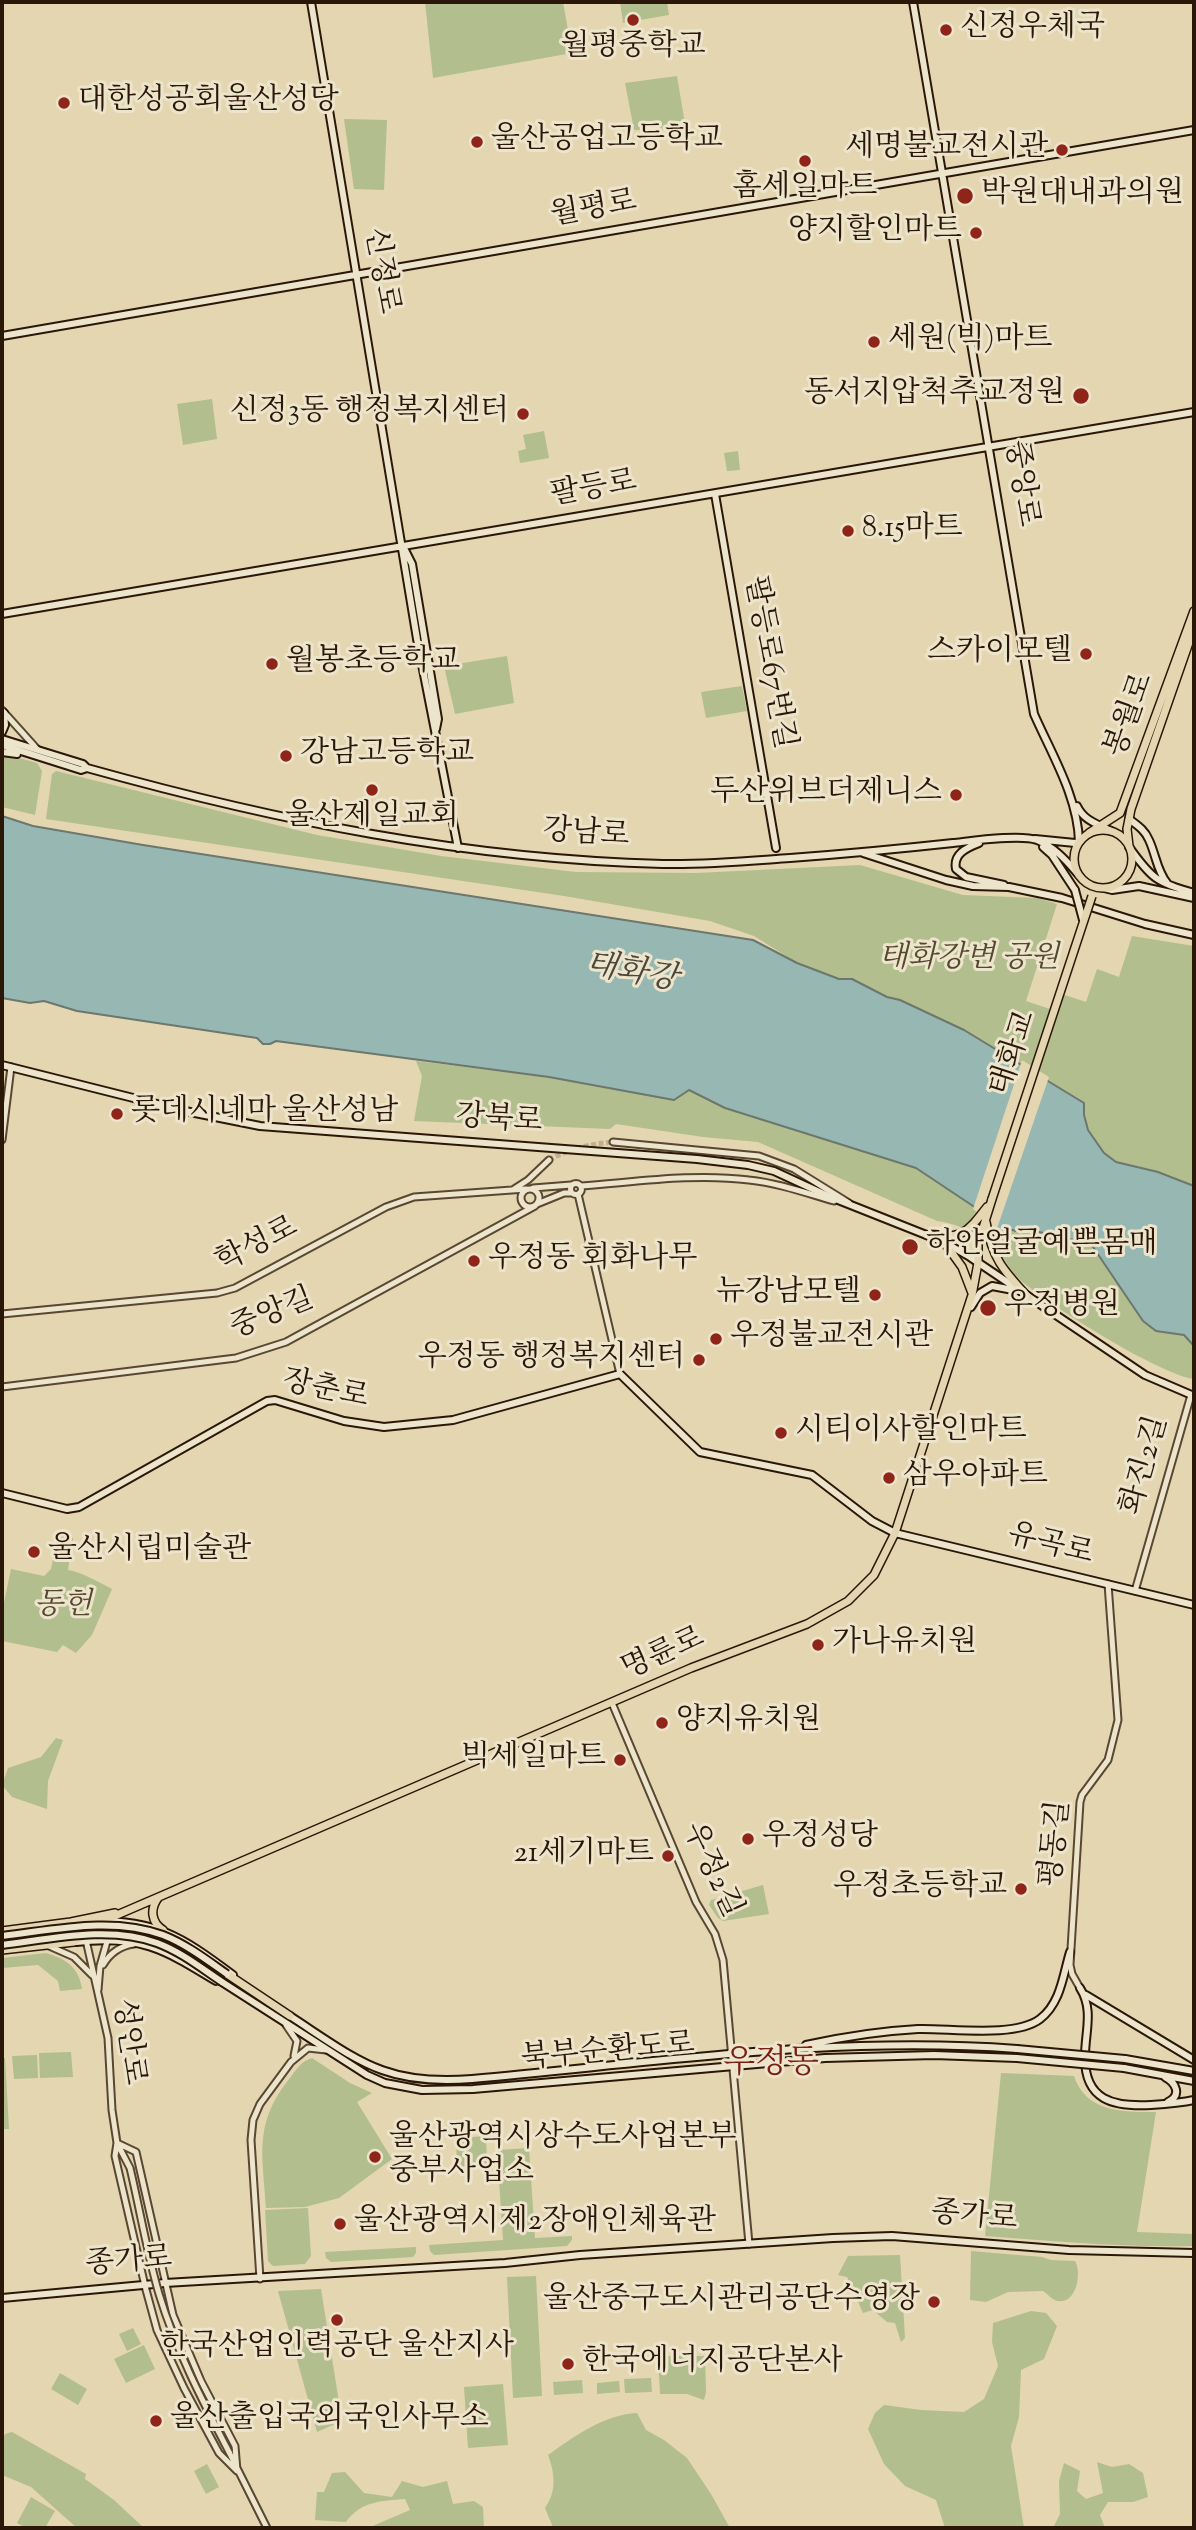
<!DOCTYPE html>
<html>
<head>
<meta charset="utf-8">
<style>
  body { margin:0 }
  #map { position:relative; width:1196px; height:2530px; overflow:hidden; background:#e4d6b1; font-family:"Sorts Mill Goudy",serif }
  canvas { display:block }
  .frame { position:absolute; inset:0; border:4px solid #2b1707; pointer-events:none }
</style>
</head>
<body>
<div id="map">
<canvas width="1196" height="2530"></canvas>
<div class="frame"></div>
</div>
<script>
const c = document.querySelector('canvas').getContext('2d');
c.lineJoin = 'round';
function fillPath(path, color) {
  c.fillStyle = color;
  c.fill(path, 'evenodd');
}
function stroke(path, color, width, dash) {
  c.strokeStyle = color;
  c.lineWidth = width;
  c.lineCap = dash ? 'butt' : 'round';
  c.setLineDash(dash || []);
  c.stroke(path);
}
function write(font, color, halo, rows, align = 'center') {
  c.font = font + ' "Sorts Mill Goudy","Noto Serif KR",serif';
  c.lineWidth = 6;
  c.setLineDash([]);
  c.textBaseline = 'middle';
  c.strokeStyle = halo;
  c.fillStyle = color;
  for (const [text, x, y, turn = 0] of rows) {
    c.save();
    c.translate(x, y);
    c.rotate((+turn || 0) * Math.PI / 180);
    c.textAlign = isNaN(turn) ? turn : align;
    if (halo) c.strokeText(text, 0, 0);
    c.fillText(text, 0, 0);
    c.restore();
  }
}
const green = new Path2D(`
  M425,2H563L572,53L433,78Z
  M620,2H667L669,15L623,23Z
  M677,76L686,130H634L625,83Z
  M344,119L387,120L384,190L354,189Z
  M212,399L217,439L183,445L177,404Z
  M544,431L549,458L520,463L518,451L526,449L523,435Z
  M738,451L740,470L727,471L724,453Z
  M507,656L514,703L455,714L444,666Z
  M742,686L747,711L706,718L701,692Z
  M2,753L37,763L42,771L35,815L2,807Z
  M56,771L317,835L441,856L576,872L696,873L860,865L963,895L1038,898L1057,904L1026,1001L1050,1009L1056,992L1086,1002L1097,969L1119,977L1132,936L1194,946V1186C1183,1181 1171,1175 1159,1172C1145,1168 1129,1169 1116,1162C1095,1151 1083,1126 1084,1103L964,1030L900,1000L887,997L852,980L839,979L797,963L754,936L710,921L564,896L46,819L52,774Z
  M416,1061L549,1077L674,1100L689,1090L725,1108L916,1168L1005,1228L1016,1231L1026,1229L1091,1244L1143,1321L1156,1331L1184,1335L1194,1346V1379C1160,1375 1045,1303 1018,1278C1009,1269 1004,1257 994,1249C980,1235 957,1223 937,1221L758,1142L703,1137L616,1124L610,1129L414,1121L422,1076Z
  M58,1535L73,1538L68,1570C84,1573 96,1581 112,1589L92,1635L76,1653L63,1645L57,1652L2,1641V1612L11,1569L44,1576L51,1569Z
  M56,1738L63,1740L48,1781L47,1809L12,1797L2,1785L8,1768L41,1757Z
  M763,1885L769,1914L723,1921L718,1918L709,1905L711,1900Z
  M46,1953C66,1959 79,1967 82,1989L60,1991L58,1981L38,1965L2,1968V1958Z
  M71,2052L73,2077L40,2078L39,2053Z
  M37,2055L38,2078L14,2079L12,2056Z
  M2,2058H5L9,2129H2Z
  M312,2058L350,2083L372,2093L357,2102L392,2159L339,2198L305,2207L266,2208C263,2154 253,2125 289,2079C296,2070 301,2061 312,2058Z
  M1001,2073L1074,2076C1086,2113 1124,2112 1156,2112L1137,2232L1194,2234V2246C1124,2248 1055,2241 985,2236Z
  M486,2136L487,2165L457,2167L456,2138Z
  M529,2148L535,2238L572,2236V2240L567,2246L434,2255L430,2251L429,2245L503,2240L497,2150Z
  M308,2208L311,2256L305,2264L273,2266L268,2261L265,2210Z
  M416,2247V2253L413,2257L331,2262L326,2258L325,2252Z
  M971,2251L1042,2257L1051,2260L1075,2261C1082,2272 1077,2305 1057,2301C1051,2299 1048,2294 1043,2291L1008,2292L986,2302L970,2300Z
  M900,2255L905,2338L901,2342L895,2323L887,2322L873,2310L863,2313L847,2277L838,2275L848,2256Z
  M536,2276L542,2396L513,2398L507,2277Z
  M321,2289L342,2421L317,2432L278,2291Z
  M1031,2311L1046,2313L1057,2326L1044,2359L1021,2370L1019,2417L1011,2446L1024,2528H945L936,2500L905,2486L884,2464L868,2429L875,2413L884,2405L921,2410L964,2412L984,2399L998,2366L992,2342L993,2323Z
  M133,2328L141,2344L127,2351L119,2334Z
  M144,2345L155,2369L126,2383L114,2359Z
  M658,2356H705L706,2392L704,2400L687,2394H660Z
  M60,2373L87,2389L78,2405L51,2389Z
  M651,2378L652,2392L625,2393L624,2379Z
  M582,2380L583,2393L554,2395L553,2382Z
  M619,2381L620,2392L597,2394V2383Z
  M503,2384L508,2445L468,2448L464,2387Z
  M637,2413L646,2430L664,2440L687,2458L711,2494L730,2528H550L552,2525L545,2508C557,2491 555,2474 548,2455C575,2436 603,2415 637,2413Z
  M12,2432L86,2474L85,2479L114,2500L144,2528H77L31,2487L2,2475V2440L5,2434Z
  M1097,2462L1112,2467L1129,2464L1143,2473L1148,2497L1133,2502H1108L1100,2515L1105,2528H1053L1060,2514L1059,2481L1064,2463L1080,2471L1077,2491L1086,2499L1103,2493Z
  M207,2464L219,2487L206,2494L194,2471Z
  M345,2472L364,2493L392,2497L402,2481L423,2487L447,2481L453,2504L474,2501L483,2507L484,2528H368L410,2510L405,2499C381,2501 361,2501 346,2522L315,2520L317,2492H324L332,2473Z
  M31,2497L55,2511L45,2528H26L17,2523Z`);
const water = new Path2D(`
  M2,816L33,826L143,845L753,940L797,963L839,979H852L887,997L900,1000L964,1030L1084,1103V1115L1088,1130L1104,1153L1116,1162L1158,1172L1194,1186V1346L1184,1335L1156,1331L1143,1321L1091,1244L1026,1229L1016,1231L1005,1228L994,1236L991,1218L916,1168L725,1108L689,1090L674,1100L549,1077L276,1041L270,1044H263L257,1038L77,1011L44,1001L30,1003L2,998Z`);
const pier = new Path2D(`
  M1022,1060L1049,1077L993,1240L990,1237L992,1228L988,1221L973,1209Z`);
const tertiaryTunnel = new Path2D(`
  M549,1160C569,1149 590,1144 613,1142`);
const tertiary = new Path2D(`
  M2,710L37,749
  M2,1140L11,1067
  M613,1142L759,1156L794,1169L849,1203
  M570.5 1189a5.5 5.5 0 1 1 11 0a5.5 5.5 0 1 1-11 0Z
  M581,1186C636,1182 694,1173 749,1180C778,1183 806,1193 834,1201
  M533,1188L571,1185
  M521 1198a9 9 0 1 1 18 0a9 9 0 1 1-18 0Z
  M514,1189L528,1180L549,1160
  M578,1194L620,1374
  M537,1204L564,1193H572
  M2,1314L217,1293L235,1288L386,1207L414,1197L526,1189
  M2,1387L236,1358L286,1342L535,1206
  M1135,1591L1191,1395
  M612,1703L696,1902L715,1934L723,1960L749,2244
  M86,1940L108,2038L112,2110L117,2143L130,2168
  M49,1946L74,1957L92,1975
  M103,1965C110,1953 119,1946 134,1944
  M1080,1988L1072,1974L1070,1965L1080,1802L1082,1795L1108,1760L1118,1720L1108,1584
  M98,1990L100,1966L108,1938
  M286,2025L297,2041L294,2056
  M117,2143L136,2152L173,2315L201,2381L235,2446L237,2471L219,2453L184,2388L157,2330L145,2286L115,2156Z
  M260,2279L251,2140L253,2120L260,2104L291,2062L308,2048L326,2050
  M229,2452L267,2528`);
const secondary = new Path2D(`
  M311,2L417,639L458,848
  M913,2L1034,714C1052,755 1078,797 1079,842L1075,843L1035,839
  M2,336L1194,130
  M715,494L776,848
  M404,548L412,564L438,719L436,729
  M2,614L1194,412
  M2,732L5,725L4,713
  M2,739L83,764L87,768
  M2,745L81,770L87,768C277,821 465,859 663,864C705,865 748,861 790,858C844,854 898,849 953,843C972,841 1020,834 1037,840C1054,847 1065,859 1077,873
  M2,752L17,754
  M1077,806C1084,821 1098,824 1111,831
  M1129,819C1137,825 1145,830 1149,840C1156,855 1157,871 1167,883
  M979,843C966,848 953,854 956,869L966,877L1004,885
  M1043,847L1052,855L1075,890
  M1129,847C1151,878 1157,883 1194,893
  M863,853L946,880L973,886L1009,887L1062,898L1145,924L1194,935
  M1104,888L1112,890L1139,886L1194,898
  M2,1065L185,1111L260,1126L697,1159L748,1165L774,1171L828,1196L944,1242L970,1257L1145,1375L1194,1396
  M971,1307L980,1293L992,1286L1013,1290
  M2,1493L67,1509L79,1507L267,1401L275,1400L344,1421L384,1427L453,1420L620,1374L700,1452L812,1475L872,1521L895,1533L1194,1605
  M87,1921C155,1919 181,1936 233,1975
  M76,1942C140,1935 162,1948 216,1981
  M222,1982L367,2075L385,2083L422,2090L473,2089L825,2058L934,2055L1017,2058
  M1080,1988C1094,2010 1085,2032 1085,2056C1084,2101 1114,2107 1151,2105C1166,2104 1180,2103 1194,2100
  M1086,1995L1194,2060
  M290,2016C359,2061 385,2086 472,2079C653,2063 835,2035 1017,2049
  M806,2045C842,2037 881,2031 918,2029C950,2028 1015,2038 1040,2019C1061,2003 1063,1975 1070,1952
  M1125,2059L1194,2071
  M1124,2068L1194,2081
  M1165,2077C1176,2083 1182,2095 1168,2102
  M2,2298L165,2283L505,2263L580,2255L833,2238L892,2236L1069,2250L1194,2253`);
const primary = new Path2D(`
  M1074 859a29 29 0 1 1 58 0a29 29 0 1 1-58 0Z
  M1089,833L1120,813L1194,611
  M1129,846L1127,829L1131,809L1194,628
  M986,1222C992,1259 1004,1271 1029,1298
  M927,1235C961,1240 967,1233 987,1207
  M944,1242L962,1267L972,1293
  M158,1898C150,1909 151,1922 163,1930
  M2,1931L71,1922L115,1913
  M2,1950L74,1942L103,1921L691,1668L807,1624L848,1601L874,1575L895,1533L972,1295L978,1263V1244L992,1199
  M227,1974L290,2016`);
const tertiaryBridge = new Path2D(`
  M130,2168C140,2210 147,2253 159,2294C176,2350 202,2400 229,2452`);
const secondaryBridge = new Path2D(`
  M1075,890L1083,920
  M2,1936C53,1930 112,1916 163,1935C186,1944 207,1960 227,1974
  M2,1945C51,1939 110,1925 157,1943C181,1952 201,1968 222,1982
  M1017,2049L1125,2059
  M1017,2058L1124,2068`);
const primaryBridge = new Path2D(`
  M992,1199L1092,896`);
const markers = [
  [633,20,7,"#8f2418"],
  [946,30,7,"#8f2418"],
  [64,103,7,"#8f2418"],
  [477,142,7,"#8f2418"],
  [1062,150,7,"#8f2418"],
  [805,161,7,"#8f2418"],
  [965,196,9,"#8f2418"],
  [976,233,7,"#8f2418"],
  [874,342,7,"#8f2418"],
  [1081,396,9,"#8f2418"],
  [523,414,7,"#8f2418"],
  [848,531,7,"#8f2418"],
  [1086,654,7,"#8f2418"],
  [272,664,7,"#8f2418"],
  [286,756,7,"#8f2418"],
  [372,790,7,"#8f2418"],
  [956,795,7,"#8f2418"],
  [117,1114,7,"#8f2418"],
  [910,1247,9,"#8f2418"],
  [474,1261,7,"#8f2418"],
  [875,1295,7,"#8f2418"],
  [988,1308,9,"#8f2418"],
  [716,1339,7,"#8f2418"],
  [699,1360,7,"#8f2418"],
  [781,1433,7,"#8f2418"],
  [889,1478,7,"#8f2418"],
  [34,1552,7,"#8f2418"],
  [818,1645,7,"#8f2418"],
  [662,1723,7,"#8f2418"],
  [620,1760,7,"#8f2418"],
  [748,1839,7,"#8f2418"],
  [668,1856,7,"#8f2418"],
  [1021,1889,7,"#8f2418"],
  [375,2157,7,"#8f2418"],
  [340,2224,7,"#8f2418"],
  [934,2302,7,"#8f2418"],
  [337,2320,7,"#8f2418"],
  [568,2364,7,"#8f2418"],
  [156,2421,7,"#8f2418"]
];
const poiNames = [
  ["신정우체국",960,30],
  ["월평중학교",633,49,"center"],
  ["대한성공회울산성당",78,103],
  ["울산공업고등학교",491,142],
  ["세명불교전시관",1048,150,"right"],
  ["홈세일마트",805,190,"center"],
  ["박원대내과의원",981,196],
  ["양지할인마트",962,233,"right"],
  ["세원(빅)마트",888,342],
  ["동서지압척추교정원",1065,396,"right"],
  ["신정3동 행정복지센터",509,414,"right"],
  ["8.15마트",862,531],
  ["스카이모텔",1072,654,"right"],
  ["월봉초등학교",286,664],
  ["강남고등학교",300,756],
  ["두산위브더제니스",942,795,"right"],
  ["울산제일교회",372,819,"center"],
  ["롯데시네마 울산성남",131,1114],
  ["하얀얼굴예쁜몸매",926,1247],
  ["우정동 회화나무",488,1261],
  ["뉴강남모텔",861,1295,"right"],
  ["우정병원",1004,1308],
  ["우정불교전시관",730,1339],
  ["우정동 행정복지센터",685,1360,"right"],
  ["시티이사할인마트",795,1433],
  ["삼우아파트",903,1478],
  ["울산시립미술관",48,1552],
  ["가나유치원",832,1645],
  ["양지유치원",676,1723],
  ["빅세일마트",606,1760,"right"],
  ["우정성당",762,1839],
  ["21세기마트",654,1856,"right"],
  ["우정초등학교",1007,1889,"right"],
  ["울산광역시상수도사업본부",389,2140],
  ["중부사업소",389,2174],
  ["울산광역시제2장애인체육관",354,2224],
  ["울산중구도시관리공단수영장",920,2302,"right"],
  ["한국산업인력공단 울산지사",337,2349,"center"],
  ["한국에너지공단본사",582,2364],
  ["울산출입국외국인사무소",170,2421]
];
const streetNames = [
  ["월평로",594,211,-10],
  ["신정로",379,271,80],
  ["중앙로",1019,484,81],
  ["팔등로",594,491,-10],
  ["팔등로67번길",767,663,80],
  ["봉월로",1132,716,-70],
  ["강남로",586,836,4],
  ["태화교",1016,1054,-72],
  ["강북로",499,1122,4],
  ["학성로",258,1247,-27],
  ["중앙길",273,1316,-22],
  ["장춘로",325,1392,12],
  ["화진2길",1147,1466,-74],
  ["유곡로",1050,1547,14],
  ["명륜로",664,1656,-24],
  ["평동길",1058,1844,-84],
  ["우정2길",710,1871,65],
  ["성안로",126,2042,82],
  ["북부순환도로",608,2054,-5],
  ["종가로",974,2219,5],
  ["종가로",129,2264,-5]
];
const parkNames = [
  ["태화강변 공원",969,961],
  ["동헌",63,1608]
];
const waterNames = [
  ["태화강",631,975,10]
];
const quarterNames = [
  ["우정동",771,2066]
];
fillPath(green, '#b2be8d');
fillPath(water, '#97b7b3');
stroke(water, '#6c776e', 2);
fillPath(pier, '#e4d6b1');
stroke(tertiaryTunnel, '#bfb08f', 5, [5, 2.5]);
stroke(tertiary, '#594732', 9);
stroke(secondary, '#2b1707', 10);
stroke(primary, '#2b1707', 10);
stroke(tertiary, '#ede4cc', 5);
stroke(secondary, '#ede4cc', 6);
stroke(primary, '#e4d6b1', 7);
stroke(tertiaryBridge, '#594732', 9, []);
stroke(secondaryBridge, '#2b1707', 10, []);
stroke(primaryBridge, '#2b1707', 10, []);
stroke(tertiaryBridge, '#ede4cc', 5);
stroke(secondaryBridge, '#ede4cc', 6);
stroke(primaryBridge, '#e4d6b1', 7);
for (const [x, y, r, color] of markers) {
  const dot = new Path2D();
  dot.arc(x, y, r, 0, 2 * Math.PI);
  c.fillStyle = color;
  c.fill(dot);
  stroke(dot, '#ede4cc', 2.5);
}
write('30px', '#2b1707', '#ede4cc', poiNames, 'left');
write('30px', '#2b1707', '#ede4cc', streetNames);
write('italic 30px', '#54492f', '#ede4cc', parkNames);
write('italic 32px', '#4b473b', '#ede4cc', waterNames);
write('33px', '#7a1f14', '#ede4cc', quarterNames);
</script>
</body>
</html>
